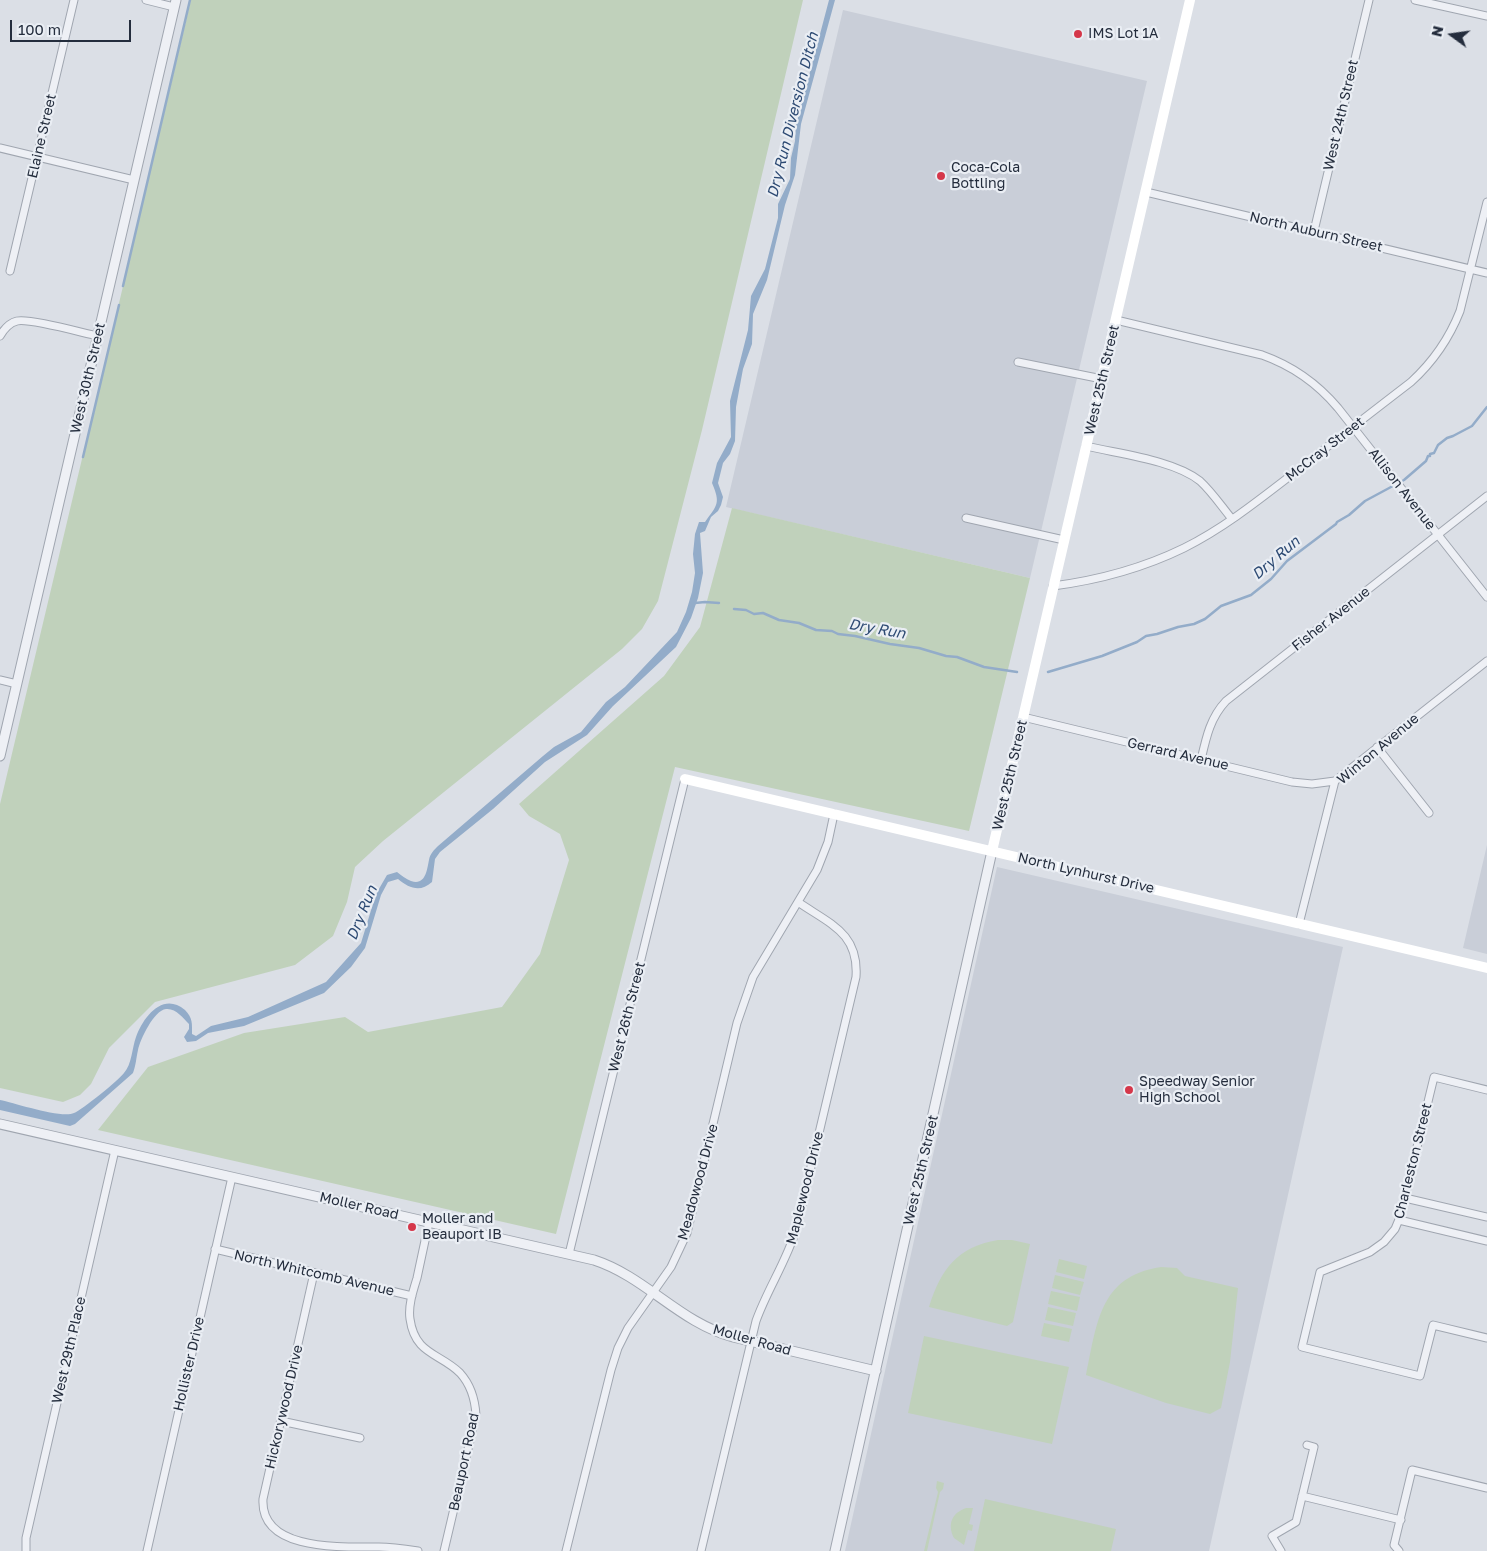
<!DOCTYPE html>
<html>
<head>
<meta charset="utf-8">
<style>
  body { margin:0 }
  #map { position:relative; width:1487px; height:1551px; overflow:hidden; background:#dbdfe6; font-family:"Golos Text",sans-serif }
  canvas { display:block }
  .north { position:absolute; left:1427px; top:10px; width:50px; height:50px; -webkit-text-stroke:4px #eaeef4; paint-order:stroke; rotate:284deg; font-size:14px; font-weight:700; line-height:20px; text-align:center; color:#242d3d }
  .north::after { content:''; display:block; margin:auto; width:18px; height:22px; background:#242d3d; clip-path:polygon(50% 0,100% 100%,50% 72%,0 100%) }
  .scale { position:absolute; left:10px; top:20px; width:121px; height:22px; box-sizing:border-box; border:2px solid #242d3d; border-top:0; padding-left:6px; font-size:15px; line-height:18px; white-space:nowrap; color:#242d3d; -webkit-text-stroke:4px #eaeef4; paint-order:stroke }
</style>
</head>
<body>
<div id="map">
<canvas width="1487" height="1551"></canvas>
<div class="north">N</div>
<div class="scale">100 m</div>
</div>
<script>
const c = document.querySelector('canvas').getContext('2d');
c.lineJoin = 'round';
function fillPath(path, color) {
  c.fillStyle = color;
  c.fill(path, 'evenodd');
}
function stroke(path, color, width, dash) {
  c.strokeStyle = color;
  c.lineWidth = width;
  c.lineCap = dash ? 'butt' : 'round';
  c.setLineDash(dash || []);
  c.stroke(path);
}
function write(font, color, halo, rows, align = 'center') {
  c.font = font + ' "Golos Text",sans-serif';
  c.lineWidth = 4.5;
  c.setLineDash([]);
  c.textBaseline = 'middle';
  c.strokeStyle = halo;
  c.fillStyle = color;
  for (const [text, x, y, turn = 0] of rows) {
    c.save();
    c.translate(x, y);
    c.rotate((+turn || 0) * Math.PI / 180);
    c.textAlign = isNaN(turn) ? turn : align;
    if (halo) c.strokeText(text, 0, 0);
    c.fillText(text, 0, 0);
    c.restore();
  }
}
const built = new Path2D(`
  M843,10L1147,81L1030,578L726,507Z
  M1487,845V954L1463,948Z
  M997,867L1343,947L1209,1551H845Z`);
const green = new Path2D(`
  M191,0H803L702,430L658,601L642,629L622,649L383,841L355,867L347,902L333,936L295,965L155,1002L109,1048L91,1084L80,1095L63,1102L0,1088V804Z
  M732,508L1030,578L969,831L675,767L556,1234L98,1130L148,1067L244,1033L345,1017L368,1032L502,1007L540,954L569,860L560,834L529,816L519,804L664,676L700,627Z
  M998,1240H1012L1030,1244L1013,1322L1007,1326L929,1307C941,1269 957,1247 998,1240Z
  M1059,1259L1087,1266L1084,1279L1056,1272Z
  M1161,1267L1177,1268L1185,1276L1238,1288L1230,1362L1221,1408L1210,1414L1166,1403L1086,1375C1097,1324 1099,1276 1161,1267Z
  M1055,1275L1084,1282L1080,1295L1052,1288Z
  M1051,1291L1080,1297L1077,1311L1048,1304Z
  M1048,1307L1076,1313L1073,1326L1045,1320Z
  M1044,1323L1072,1329L1069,1342L1041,1336Z
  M924,1336L1069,1367L1052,1444L908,1413Z
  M937,1481L944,1483L943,1489L940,1492L927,1551H924L938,1492L936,1488Z
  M985,1499L1116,1529L1111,1551H974Z
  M966,1508H973L969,1524L973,1525L972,1531L968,1530L964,1545L954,1538C947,1524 952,1513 966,1508Z`);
const water = new Path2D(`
  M829,0H835L801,124L795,175L785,205L767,280L753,314L752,344L743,369L736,407L735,441L730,454L723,463L718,483L723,497L721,505L718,511L711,517L705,531L700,533L703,573L698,598L691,618L676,647L613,706L587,735L545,762L493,809L440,852L435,859L432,882C420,893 409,888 398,879L388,882L381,895L365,948L351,967L324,993L244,1026L208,1033L196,1041L187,1042L184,1037L189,1029V1024C183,1018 176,1008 166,1009C154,1010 140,1040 138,1050C136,1059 136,1065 133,1073L75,1124L70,1126L0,1110V1100C15,1103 62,1119 74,1113C82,1110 119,1080 124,1073C132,1064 132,1048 136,1037C143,1017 163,991 185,1010C193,1018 192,1024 192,1034L196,1036L211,1026L248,1017L326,982L361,943L376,894L387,875L397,872C401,875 406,879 411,881C426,886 427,869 429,860C430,854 434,850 438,846L543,756L554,747L581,732L606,702L625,687L677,632L686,612L692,592L695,573L693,554L695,534L699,522H705C717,505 721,504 712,483L717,463L731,437L730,401L748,330L751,296L765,269L778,218V204L790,179L791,158L795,141L796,125Z`);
const stream = new Path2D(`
  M123,286L190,0
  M83,457L119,305
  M695,603L705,602L719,603
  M734,609L746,610L754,614L763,613L779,620L799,623L816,630L832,631L838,634L855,636L890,644L919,648L946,656L957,657L984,667L1017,672
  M1048,672L1102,656L1137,642L1146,636L1157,634L1178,627L1194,624L1205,619L1221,606L1251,595L1271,579L1287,561L1336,524L1337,522L1349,515L1365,501L1404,480L1426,461L1428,456H1430V454L1434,453L1438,445L1447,438L1453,436L1472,426L1487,407`);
const minor = new Path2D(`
  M146,0L174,7
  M1415,0L1487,16
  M0,148L134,180
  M1146,192L1487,273
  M1314,231L1369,0
  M10,271L74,0
  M1116,320L1262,355C1293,366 1317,383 1338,408L1487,597
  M0,336C4,329 9,323 17,321C29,318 83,333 98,336
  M1018,362L1102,379
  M1086,446C1119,454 1174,460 1200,481C1212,492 1222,507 1232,519
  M966,518L1064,540
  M1053,586C1099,580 1143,568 1184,548C1224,528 1259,500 1294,473C1333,442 1372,412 1411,382C1434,361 1449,339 1460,311L1487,202
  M0,680L17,684
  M1023,717L1292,782L1312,784L1335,781
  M1377,747L1429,813
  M1201,760C1206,738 1210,718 1226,701L1487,496
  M1299,924L1335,781L1487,661
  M1487,1090L1434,1077L1400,1217L1395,1229L1384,1242L1370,1252L1320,1272L1302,1347L1420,1376L1433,1325L1487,1338
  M1405,1198L1487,1217
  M1399,1220L1487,1241
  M429,1222C425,1241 421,1260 417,1278C413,1291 408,1306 410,1319C415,1355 440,1353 460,1373C471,1385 475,1399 476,1415L444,1551
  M215,1249L412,1296
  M569,1254L685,779
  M314,1273L263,1499C260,1551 340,1547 379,1547C392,1547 405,1549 418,1551
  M281,1421L360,1438
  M1302,1496L1401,1520
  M26,1551V1538L115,1150
  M147,1551L232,1177
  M566,1551L611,1370L618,1348L628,1328L671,1267L687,1233L737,1023L753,977L817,870L828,842L834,814
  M701,1551L756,1321C767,1290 786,1262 796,1230L856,977C859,933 830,924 798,902
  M1281,1551L1272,1536L1296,1522L1314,1447L1307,1445
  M1399,1551L1394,1545L1412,1470L1487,1488`);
const tertiary = new Path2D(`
  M0,756L176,0
  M0,1124L594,1260C646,1277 680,1323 733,1337L876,1371
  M835,1551L992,851`);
const secondary = new Path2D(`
  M685,779L1487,968
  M992,851L1190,0`);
const markers = [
  [1078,34,5,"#d5374a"],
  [941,176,5,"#d5374a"],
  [1129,1090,5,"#d5374a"],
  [412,1227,5,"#d5374a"]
];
const poiNames = [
  ["IMS Lot 1A",1088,34],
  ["Coca-Cola",951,168],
  ["Bottling",951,184],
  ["Speedway Senior",1139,1082],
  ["High School",1139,1098],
  ["Moller and",422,1219],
  ["Beauport IB",422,1235]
];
const streetNames = [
  ["West 24th Street",1341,115,-77],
  ["Elaine Street",42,136,-77],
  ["North Auburn Street",1316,232,13],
  ["West 30th Street",88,378,-77],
  ["West 25th Street",1102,380,-77],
  ["McCray Street",1325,449,-38],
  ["Allison Avenue",1402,489,52],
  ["Fisher Avenue",1331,619,-38],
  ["Winton Avenue",1378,749,-40],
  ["Gerrard Avenue",1178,754,13],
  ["West 25th Street",1010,775,-77],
  ["North Lynhurst Drive",1086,873,13],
  ["West 26th Street",627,1017,-76],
  ["Charleston Street",1413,1161,-76],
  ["West 25th Street",921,1170,-77],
  ["Meadowood Drive",698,1182,-75],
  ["Maplewood Drive",805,1188,-76],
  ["Moller Road",359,1206,13],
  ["North Whitcomb Avenue",314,1273,13],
  ["Moller Road",752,1340,16],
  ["West 29th Place",69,1350,-77],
  ["Hollister Drive",189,1364,-77],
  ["Hickorywood Drive",284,1407,-77],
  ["Beauport Road",464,1462,-78]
];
const waterNames = [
  ["Dry Run Diversion Ditch",793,115,-76],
  ["Dry Run",1276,558,-41],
  ["Dry Run",877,629,10],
  ["Dry Run",362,913,-68]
];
fillPath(built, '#c9ced8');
fillPath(green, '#c0d1bb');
fillPath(water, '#93acc9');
stroke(stream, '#93acc9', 2.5);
stroke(minor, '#a0a6b0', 9);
stroke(tertiary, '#a0a6b0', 11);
stroke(minor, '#eef0f5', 7);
stroke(tertiary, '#eef0f5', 9);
stroke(secondary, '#fff', 10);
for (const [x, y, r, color] of markers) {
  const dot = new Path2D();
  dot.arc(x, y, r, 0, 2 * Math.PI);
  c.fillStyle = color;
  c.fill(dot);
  stroke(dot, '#eaeef4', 2);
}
write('14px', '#242d3d', '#eaeef4', poiNames, 'left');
write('14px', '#242d3d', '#eaeef4', streetNames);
write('italic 15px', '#2d4a73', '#eaeef4', waterNames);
</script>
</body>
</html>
